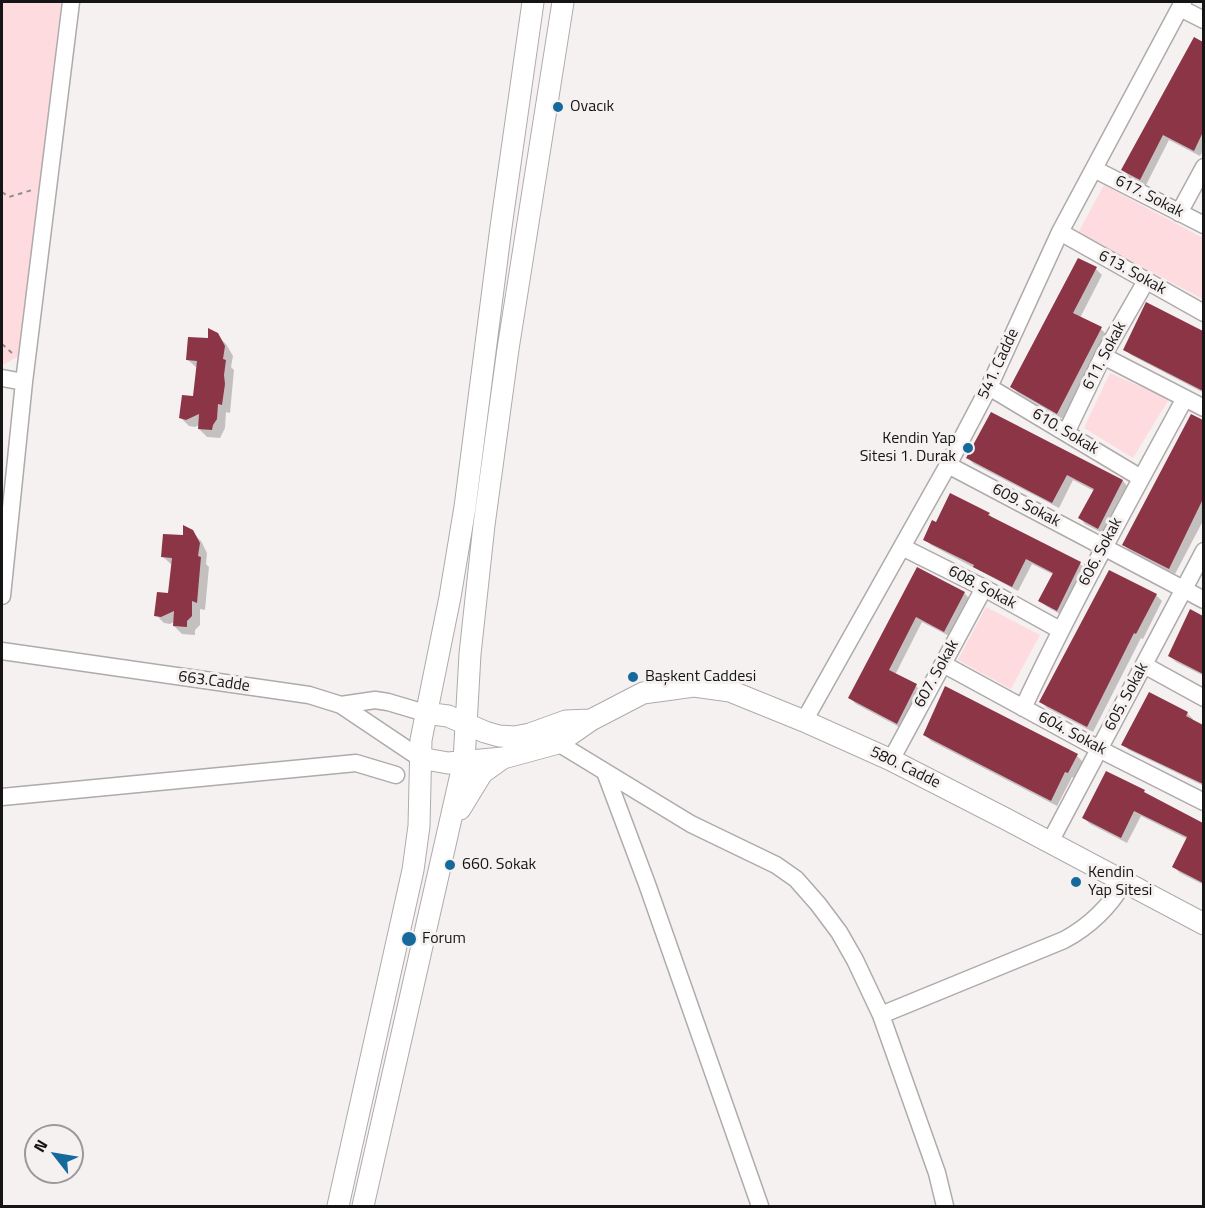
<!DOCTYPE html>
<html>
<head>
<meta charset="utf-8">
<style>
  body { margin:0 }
  #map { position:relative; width:1205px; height:1208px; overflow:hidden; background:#f6f1f1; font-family:"Titillium Web",sans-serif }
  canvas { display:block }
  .frame { position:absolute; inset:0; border:3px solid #161515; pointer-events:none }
  .north { position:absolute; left:24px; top:1124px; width:60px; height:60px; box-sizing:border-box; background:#f6f1f1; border:2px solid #9c9999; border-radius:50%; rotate:301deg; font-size:16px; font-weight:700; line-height:24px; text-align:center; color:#161515 }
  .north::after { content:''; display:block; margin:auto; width:21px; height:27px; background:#156a9b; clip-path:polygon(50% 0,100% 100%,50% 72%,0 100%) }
</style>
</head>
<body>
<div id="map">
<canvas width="1205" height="1208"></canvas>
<div class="frame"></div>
<div class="north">N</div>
</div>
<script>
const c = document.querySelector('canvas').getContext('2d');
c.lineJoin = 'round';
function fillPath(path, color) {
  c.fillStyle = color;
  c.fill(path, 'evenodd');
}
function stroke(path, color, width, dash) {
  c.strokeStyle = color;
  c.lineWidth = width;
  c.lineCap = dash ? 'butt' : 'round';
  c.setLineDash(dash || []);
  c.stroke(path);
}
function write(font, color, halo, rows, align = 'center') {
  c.font = font + ' "Titillium Web",sans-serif';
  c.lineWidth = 6;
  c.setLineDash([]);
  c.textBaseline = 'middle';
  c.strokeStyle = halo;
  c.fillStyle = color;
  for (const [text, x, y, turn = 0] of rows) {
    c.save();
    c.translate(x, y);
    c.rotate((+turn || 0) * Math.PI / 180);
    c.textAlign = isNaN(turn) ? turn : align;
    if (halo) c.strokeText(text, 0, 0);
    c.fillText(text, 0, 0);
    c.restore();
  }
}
const green = new Path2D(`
  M2,2H61L20,355L5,364H2Z
  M1104,185L1203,238V299L1078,233Z
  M1110,373L1169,399L1133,458L1084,428Z
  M986,607L1040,635L1011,689L958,660Z`);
const shadow = new Path2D(`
  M1194,39L1204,44V149L1200,156L1169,140L1146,185L1129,176L1123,170Z
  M1096,269L1102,275L1080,318L1101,329L1107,335L1063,419L1018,393L1012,387Z
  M1147,304L1204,333V393L1131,355L1125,349Z
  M217,335L226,344L233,356L231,367L234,370L230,413L226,412L225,428L220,438L207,437L199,429V425L195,427L189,426L181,418L194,398L197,368L188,360L209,339Z
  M992,414L1123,481L1128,487L1104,534L1085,524L1080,518L1094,491L1073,480L1059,508L974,464L968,458Z
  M1192,416L1204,422V519L1175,574L1130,551L1124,545Z
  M989,514L994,520L1080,564L1086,569L1063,616L1046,606L1040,600L1054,575L1032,564L1018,591L931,545L925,539Z
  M192,532L201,541L207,553L206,564L209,567L205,610L200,609V625L195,630V635L182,634L174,626V622L170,624L164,623L156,615L169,595L172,565L162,556Z
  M918,569L964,593L970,599L951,637L922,622L895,675L916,686L922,692L903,729L856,704L850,698Z
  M1156,595L1162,601L1143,639L1141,638L1093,732L1047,708L1041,702Z
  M1191,611L1204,618V676L1176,662L1169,656Z
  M1187,713L1193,719L1192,721L1204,727V786L1129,750L1123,744Z
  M925,735L1077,756L1083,762L1074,778L1072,777L1057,806L931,741Z
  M1107,773L1204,825V885L1180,873L1174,867L1187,839L1141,816L1127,843L1090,824L1084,818Z`);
const building = new Path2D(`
  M1194,37L1203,42V132L1194,151L1163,135L1140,180L1121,170Z
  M1078,258L1097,267L1073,313L1102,327L1057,414L1010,387Z
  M1146,302L1203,331V391L1123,350Z
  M208,328L218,333L225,346L223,359L226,360L224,375L225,384L222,405L218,404L217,419L213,425L212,430L198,429L199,414L186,420L179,418L182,395L193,396L197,361L186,360L188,337L208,338Z
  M991,412L1123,480L1098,529L1078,518L1094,489L1067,475L1052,503L966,458Z
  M1191,414L1203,420V499L1169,569L1122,545Z
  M950,493L990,513L988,515L1081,562L1057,611L1038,601L1053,573L1026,559L1012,587L973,567L974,565L923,540L932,520L936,522Z
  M183,525L193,530L200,543L198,556L201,557L197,603L192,601V616L187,621V627L173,626L174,611L161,617L154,616L157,592L168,593L172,558L161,557L163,534L183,535Z
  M917,567L965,592L944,632L916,617L889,670L917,684L897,724L848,698Z
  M1109,570L1157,594L1136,634L1134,633L1087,727L1039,702Z
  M1190,609L1203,616V674L1168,656Z
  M945,686L1078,754L1068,773L1065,772L1051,801L923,735Z
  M1149,692L1188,712L1186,716L1203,725V784L1121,745Z
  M1106,771L1145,790L1144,792L1203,823V883L1172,867L1187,837L1134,811L1121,838L1082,818Z`);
const path = new Path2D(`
  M2,192L9,197L32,190
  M2,344L13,354`);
const minor = new Path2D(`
  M1180,8L1204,20
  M1094,169L1204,225
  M1179,213L1204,167
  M1060,232L1204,313
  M1103,356L1204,408
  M2,378L24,382
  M989,387L1141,478
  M1066,433L1103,356L1146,281
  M948,465L1204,600
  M902,547L984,588L1060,630
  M2,596L24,382L71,2
  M2,651L309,695L341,705L375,700L388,702L425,713
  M943,664L1099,749L1204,802
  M1144,665L1204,698
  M341,705L420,758
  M1023,708C1073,602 1129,501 1185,398
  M804,721L948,465L989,387L1060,232L1183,2
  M558,743L691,824L776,865L796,879L818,904L839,932L855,960L881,1015L937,1173L945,1206
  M891,760L984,588
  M605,772L647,884L760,1206
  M2,797L356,763L396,775
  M1050,842L1204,551
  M881,1015L1064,940C1090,926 1109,908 1124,882`);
const major = new Path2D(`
  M425,713L448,716L485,732L499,736L515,737L530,734L566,721L590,720
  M420,758L448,763L503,758L558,743L591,720L643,693L694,686L730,691L804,721L891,760L1006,819L1204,924
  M460,809L482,773L503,758
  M338,1206L413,870L419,826L421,740L450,597L465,507L501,227L533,2
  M363,1206L464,761L470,654L484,525L508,349L563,2`);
const markers = [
  [558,107,6,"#156a9b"],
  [968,448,6,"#156a9b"],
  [633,677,6,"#156a9b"],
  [450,865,6,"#156a9b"],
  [1076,882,6,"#156a9b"],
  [409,939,8,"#156a9b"]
];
const poiNames = [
  ["Ovacık",570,107],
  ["Kendin Yap",956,439,"right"],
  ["Sitesi 1. Durak",956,457,"right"],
  ["Başkent Caddesi",645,677],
  ["660. Sokak",462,865],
  ["Kendin",1088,873],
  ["Yap Sitesi",1088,891],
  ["Forum",422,939]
];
const streetNames = [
  ["617. Sokak",1149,197,27],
  ["613. Sokak",1132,273,29],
  ["611. Sokak",1105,356,-62],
  ["541. Cadde",999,364,-65],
  ["610. Sokak",1065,432,31],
  ["609. Sokak",1026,506,28],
  ["606. Sokak",1101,552,-62],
  ["608. Sokak",982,588,28],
  ["607. Sokak",937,674,-61],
  ["663.Cadde",214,682,8],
  ["605. Sokak",1127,697,-62],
  ["604. Sokak",1072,734,28],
  ["580. Cadde",905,768,26]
];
fillPath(green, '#fddbde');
fillPath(shadow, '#0003');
fillPath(building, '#8b3546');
stroke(minor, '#afaaab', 19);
stroke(major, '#afaaab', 23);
stroke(path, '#918d8d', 2, [4.5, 4.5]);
stroke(minor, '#fff', 16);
stroke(major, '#fff', 21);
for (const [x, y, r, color] of markers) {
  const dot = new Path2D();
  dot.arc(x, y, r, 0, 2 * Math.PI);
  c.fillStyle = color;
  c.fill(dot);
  stroke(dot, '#f6f1f1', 2);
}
write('16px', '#161515', '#f6f1f1', poiNames, 'left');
write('16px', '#161515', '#f6f1f1', streetNames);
</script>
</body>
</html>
